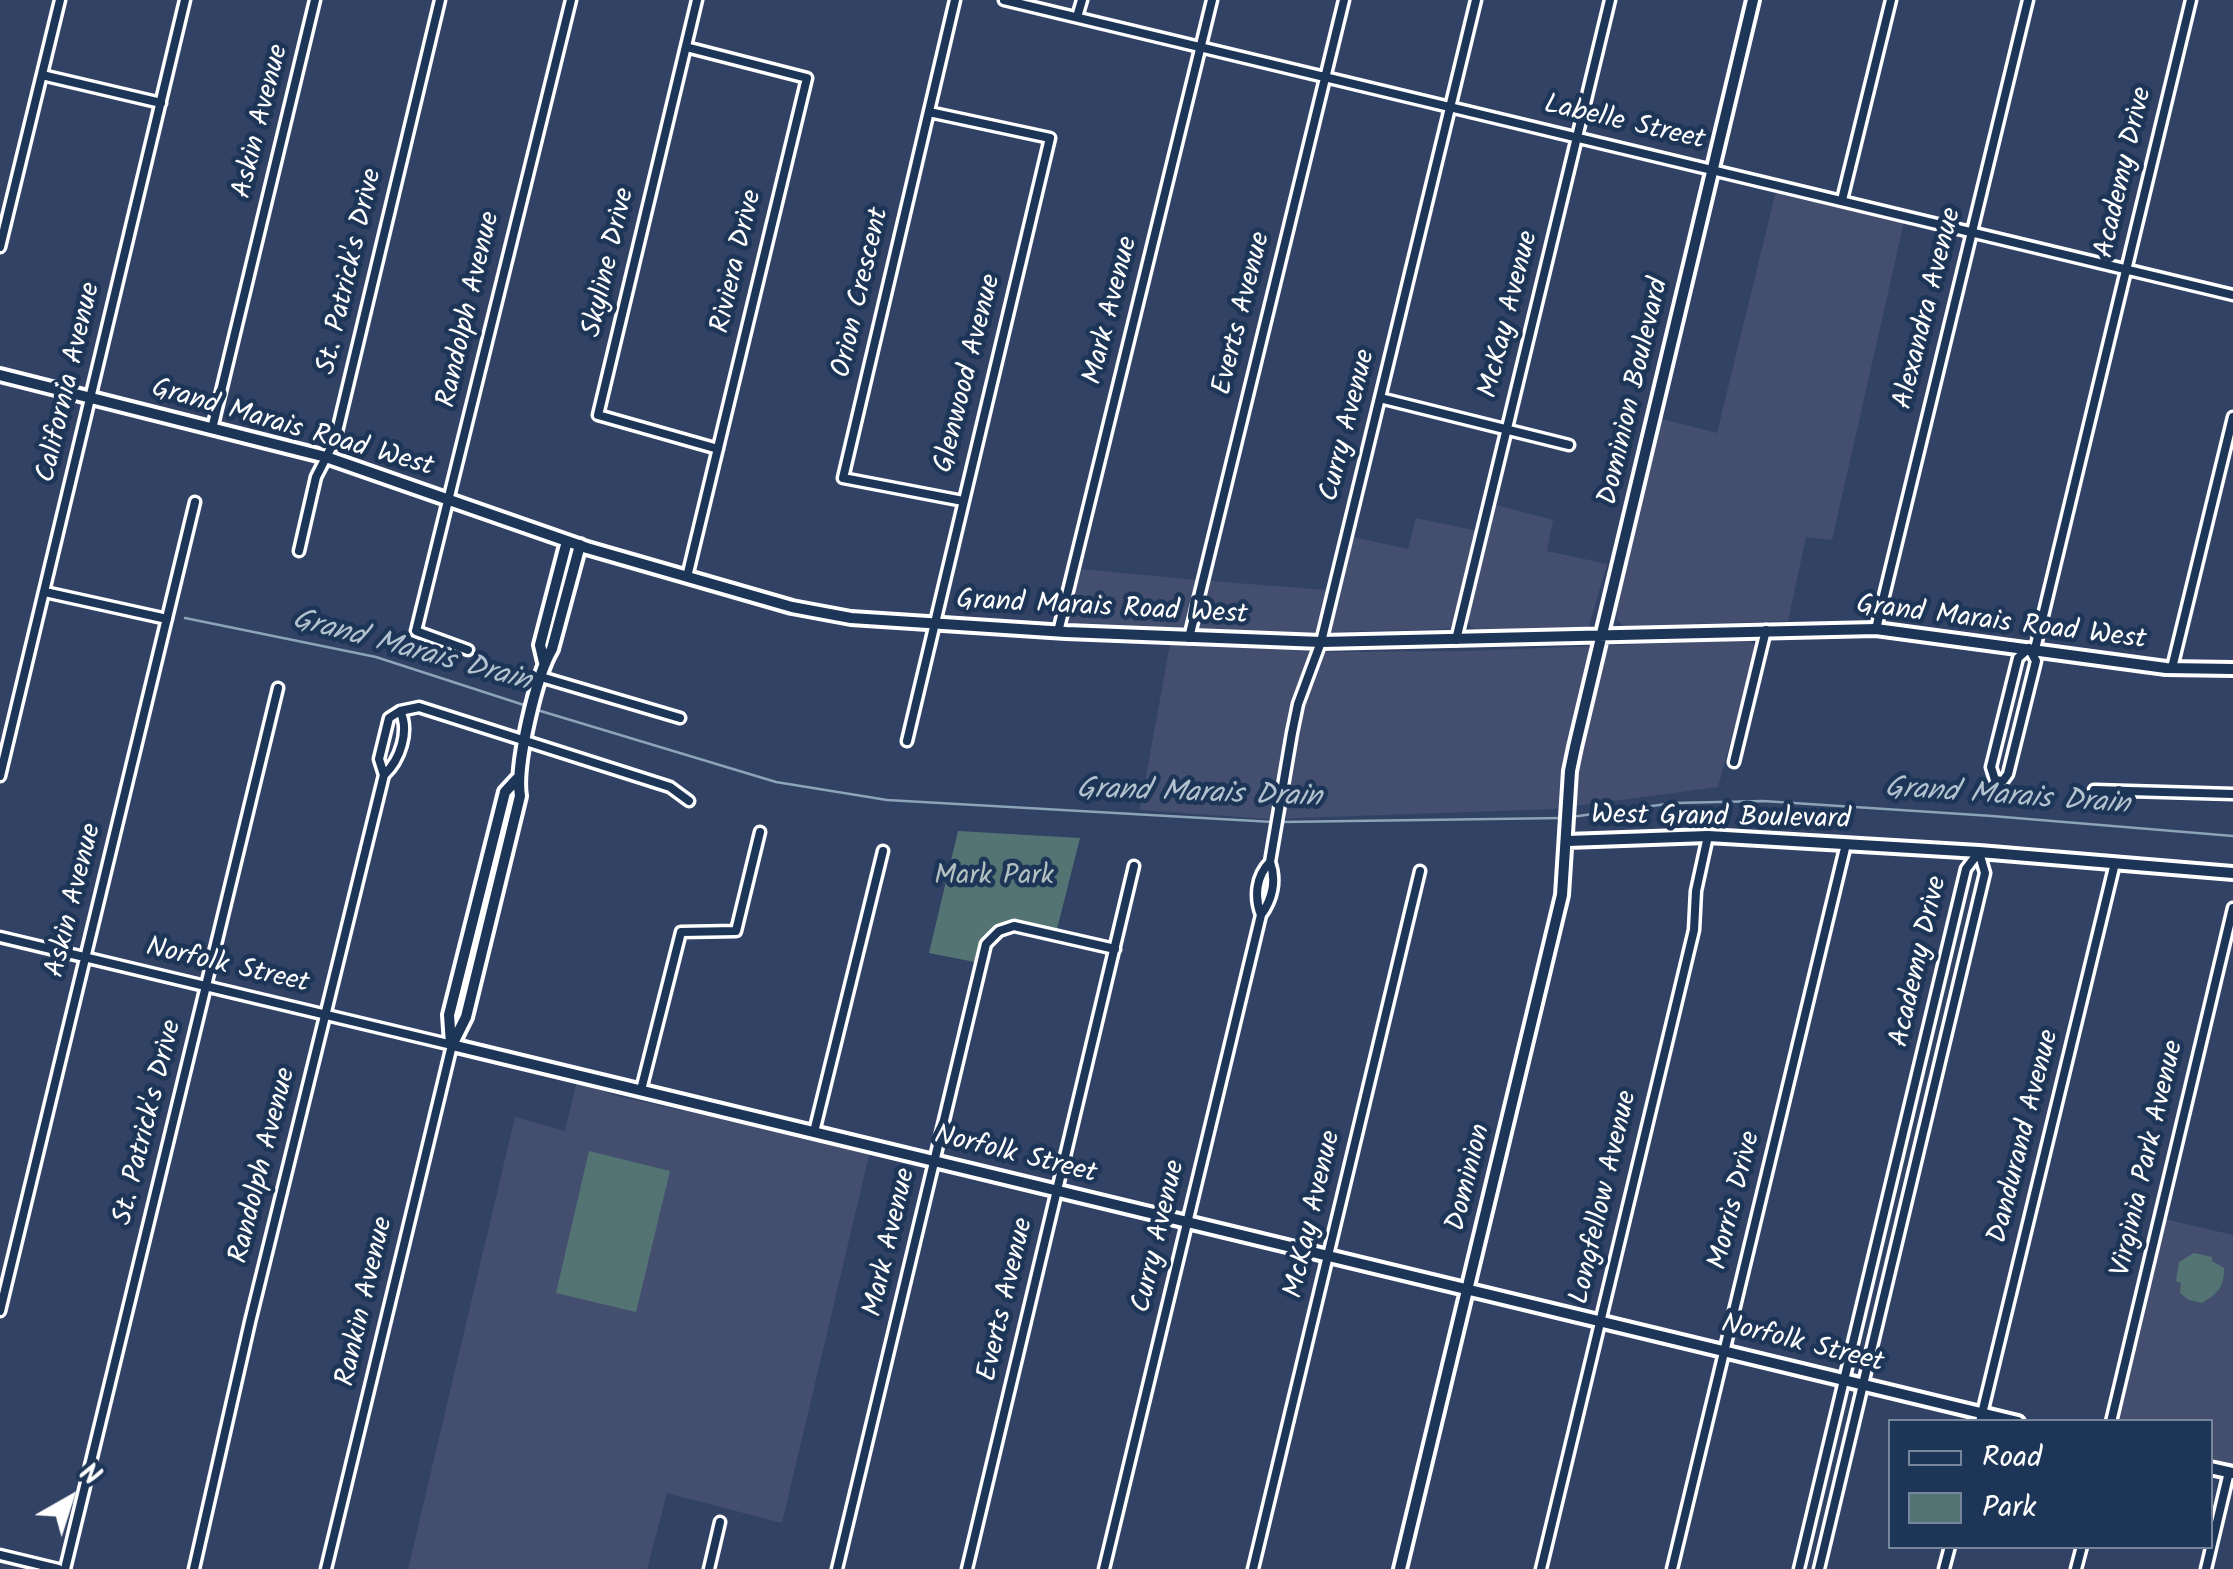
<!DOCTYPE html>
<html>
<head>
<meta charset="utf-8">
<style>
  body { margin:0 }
  #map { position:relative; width:2233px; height:1569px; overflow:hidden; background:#324264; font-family:Kalam,sans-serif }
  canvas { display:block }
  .legend { position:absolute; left:1888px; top:1419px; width:325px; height:130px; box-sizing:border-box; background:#1d3557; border:2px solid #77869a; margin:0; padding:12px 18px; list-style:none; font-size:30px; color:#fff }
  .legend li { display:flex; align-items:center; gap:20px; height:50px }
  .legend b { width:50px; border:2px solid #77869a }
  .north { position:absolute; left:20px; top:1449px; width:100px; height:100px; -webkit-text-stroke:8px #1d3557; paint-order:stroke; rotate:39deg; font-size:28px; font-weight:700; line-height:40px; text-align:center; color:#fff }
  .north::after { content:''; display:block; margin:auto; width:35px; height:45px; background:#fff; clip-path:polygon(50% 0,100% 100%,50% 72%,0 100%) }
</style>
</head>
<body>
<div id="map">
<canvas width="2233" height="1569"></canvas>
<ul class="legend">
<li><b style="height:12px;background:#1d3557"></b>Road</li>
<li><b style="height:28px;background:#547474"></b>Park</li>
</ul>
<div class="north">N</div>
</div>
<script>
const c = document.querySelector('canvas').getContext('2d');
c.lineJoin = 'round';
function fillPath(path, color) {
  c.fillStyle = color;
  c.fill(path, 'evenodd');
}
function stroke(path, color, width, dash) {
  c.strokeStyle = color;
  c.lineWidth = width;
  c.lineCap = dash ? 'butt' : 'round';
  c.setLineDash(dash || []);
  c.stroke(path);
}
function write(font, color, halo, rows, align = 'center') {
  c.font = font + ' Kalam,sans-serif';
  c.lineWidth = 9;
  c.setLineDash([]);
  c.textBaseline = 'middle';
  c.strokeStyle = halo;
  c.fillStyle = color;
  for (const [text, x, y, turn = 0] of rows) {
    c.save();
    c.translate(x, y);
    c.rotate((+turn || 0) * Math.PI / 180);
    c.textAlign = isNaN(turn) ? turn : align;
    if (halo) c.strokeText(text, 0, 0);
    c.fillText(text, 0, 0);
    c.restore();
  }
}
const built = new Path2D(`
  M1776,191L1904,222L1832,540L1806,537L1788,621L1624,626L1617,620L1616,608L1661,419L1717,433Z
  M1493,504L1553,520L1547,551L1607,564L1588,629L1478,631L1470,626L1467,616Z
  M1416,518L1477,531L1456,618L1450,629L1213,635L1200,630L1198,619L1209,581L1327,590L1340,534L1408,549Z
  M1080,569L1197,580L1187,633L1070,624L1068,614Z
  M1750,640L1756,648L1718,787L1553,809L1269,819L1140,810L1170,644L1330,652L1467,651Z
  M577,1081L613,1095L679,1110L709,1113L810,1141L827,1140L870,1151L782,1523L667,1493L647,1569H408L515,1117L565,1131Z
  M2164,1219L2233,1235V1468L2211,1462L2210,1422H2116Z`);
const green = new Path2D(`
  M958,831L1080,838L1057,929C1013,919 991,910 975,962L929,953Z
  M589,1151L670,1171L636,1312L556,1293Z
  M2194,1253L2212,1257V1261L2224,1268C2224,1288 2218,1293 2202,1303L2189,1300L2180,1293L2181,1283L2176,1281L2179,1262Z`);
const stream = new Path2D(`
  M185,618L376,657L527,706
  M534,709L776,782L887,800L1273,822
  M1571,817L1674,803L1763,801L1992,816L2233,836
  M1281,822L1563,818`);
const street = new Path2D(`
  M697,0L598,415L718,449
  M955,0L843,478L963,501
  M1004,0L2233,295
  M1077,17L1082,0
  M686,47L807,78L687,577
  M42,75L161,103
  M1842,200L1891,0
  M0,247L60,0
  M1380,398L1569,445
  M212,429L315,0
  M299,551L316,477L335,440L440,0
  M45,592L167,619
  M1876,629L2028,0
  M1058,632L1212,0
  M1189,638L1344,0
  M1456,640L1610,0
  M2029,648L2036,661L2008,774L2003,781L1995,780L1991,767L2018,658Z
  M2035,649L2191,0
  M468,650L416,631L571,0
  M2172,668L2233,417
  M541,677L680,718
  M907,741L1050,138L929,112
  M1734,762L1766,630
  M384,775L379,759L389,718L400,711L419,707L670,787L689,801
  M0,776L185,0
  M2094,790L2233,794
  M1261,915C1254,897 1256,876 1270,862
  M0,937L452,1045L326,1569
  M641,1090L681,932L736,931L760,832
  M814,1132L883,851
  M0,1311L195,502
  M1980,1422L2115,863
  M2111,1422L2233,908
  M0,1555L58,1569
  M65,1569L278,688
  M194,1569L250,1322L384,775C400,760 410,731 400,711
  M709,1569L720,1522
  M837,1569L986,944L999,931L1014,926L1115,949
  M967,1569L1134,866
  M1104,1569L1261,915C1272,900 1277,881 1270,862L1292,733L1298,704L1321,642L1476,0
  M1253,1569L1420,871
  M1541,1569L1694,930L1696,891L1708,836
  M1672,1569L1846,844
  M1799,1569L1966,869L1979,852
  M1819,1569L1985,873L1979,852
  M1944,1569L1950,1546
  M2076,1569L2082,1546
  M2206,1569L2229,1472`);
const secondary = new Path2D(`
  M0,375L326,457L587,548L792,607L851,618L1066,632L1321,642L1876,629L2166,668L2233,669
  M544,662L540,645L567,541
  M1567,841L1708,836L1979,852L2233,873
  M451,1044L449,1015L505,792L517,779
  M452,1045L2018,1422
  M452,1045L466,1017L520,796C515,766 536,676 552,649L580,545
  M2210,1468L2233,1473
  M1400,1569L1562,895L1570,771L1575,747L1753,0`);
const streetNames = [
  ["Askin Avenue",263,122,-76],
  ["Labelle Street",1624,125,13],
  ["Academy Drive",2126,173,-77],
  ["Riviera Drive",739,262,-77],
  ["Skyline Drive",611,263,-77],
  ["St. Patrick's Drive",352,272,-77],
  ["Orion Crescent",863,293,-77],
  ["Alexandra Avenue",1930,309,-76],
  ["Randolph Avenue",471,310,-77],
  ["Mark Avenue",1113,311,-76],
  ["Everts Avenue",1244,314,-76],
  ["McKay Avenue",1511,315,-76],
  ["Glenwood Avenue",970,374,-76],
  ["California Avenue",71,383,-77],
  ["Dominion Boulevard",1636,392,-77],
  ["Curry Avenue",1350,426,-76],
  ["Grand Marais Road West",292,430,16],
  ["Grand Marais Road West",1102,610,3],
  ["Grand Marais Road West",2001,625,7],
  ["West Grand Boulevard",1721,820,1],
  ["Askin Avenue",76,901,-76],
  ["Academy Drive",1921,962,-77],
  ["Norfolk Street",227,968,13],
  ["St. Patrick's Drive",150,1123,-76],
  ["Dandurand Avenue",2026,1137,-76],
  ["Norfolk Street",1015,1157,14],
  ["Virginia Park Avenue",2150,1159,-77],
  ["Randolph Avenue",265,1166,-76],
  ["Dominion",1471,1178,-76],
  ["Longfellow Avenue",1606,1198,-77],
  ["Morris Drive",1737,1201,-76],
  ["McKay Avenue",1315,1215,-77],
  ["Curry Avenue",1161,1237,-77],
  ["Mark Avenue",892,1243,-77],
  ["Everts Avenue",1008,1300,-77],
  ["Rankin Avenue",367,1302,-77],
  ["Norfolk Street",1802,1346,14]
];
const parkNames = [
  ["Mark Park",994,878]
];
const waterNames = [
  ["Grand Marais Drain",411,653,15],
  ["Grand Marais Drain",1199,796,2],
  ["Grand Marais Drain",2007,799,4]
];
fillPath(built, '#444f70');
fillPath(green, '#547474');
stroke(stream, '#8ca4b7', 2.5);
stroke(street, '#fff', 15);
stroke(secondary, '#fff', 18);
stroke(street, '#1d3557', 8);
stroke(secondary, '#1d3557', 10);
write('28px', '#fff', '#1d3557', streetNames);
write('28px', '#b2c0c0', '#1d3557', parkNames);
write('italic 30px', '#b2c2cf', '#1d3557', waterNames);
</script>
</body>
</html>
